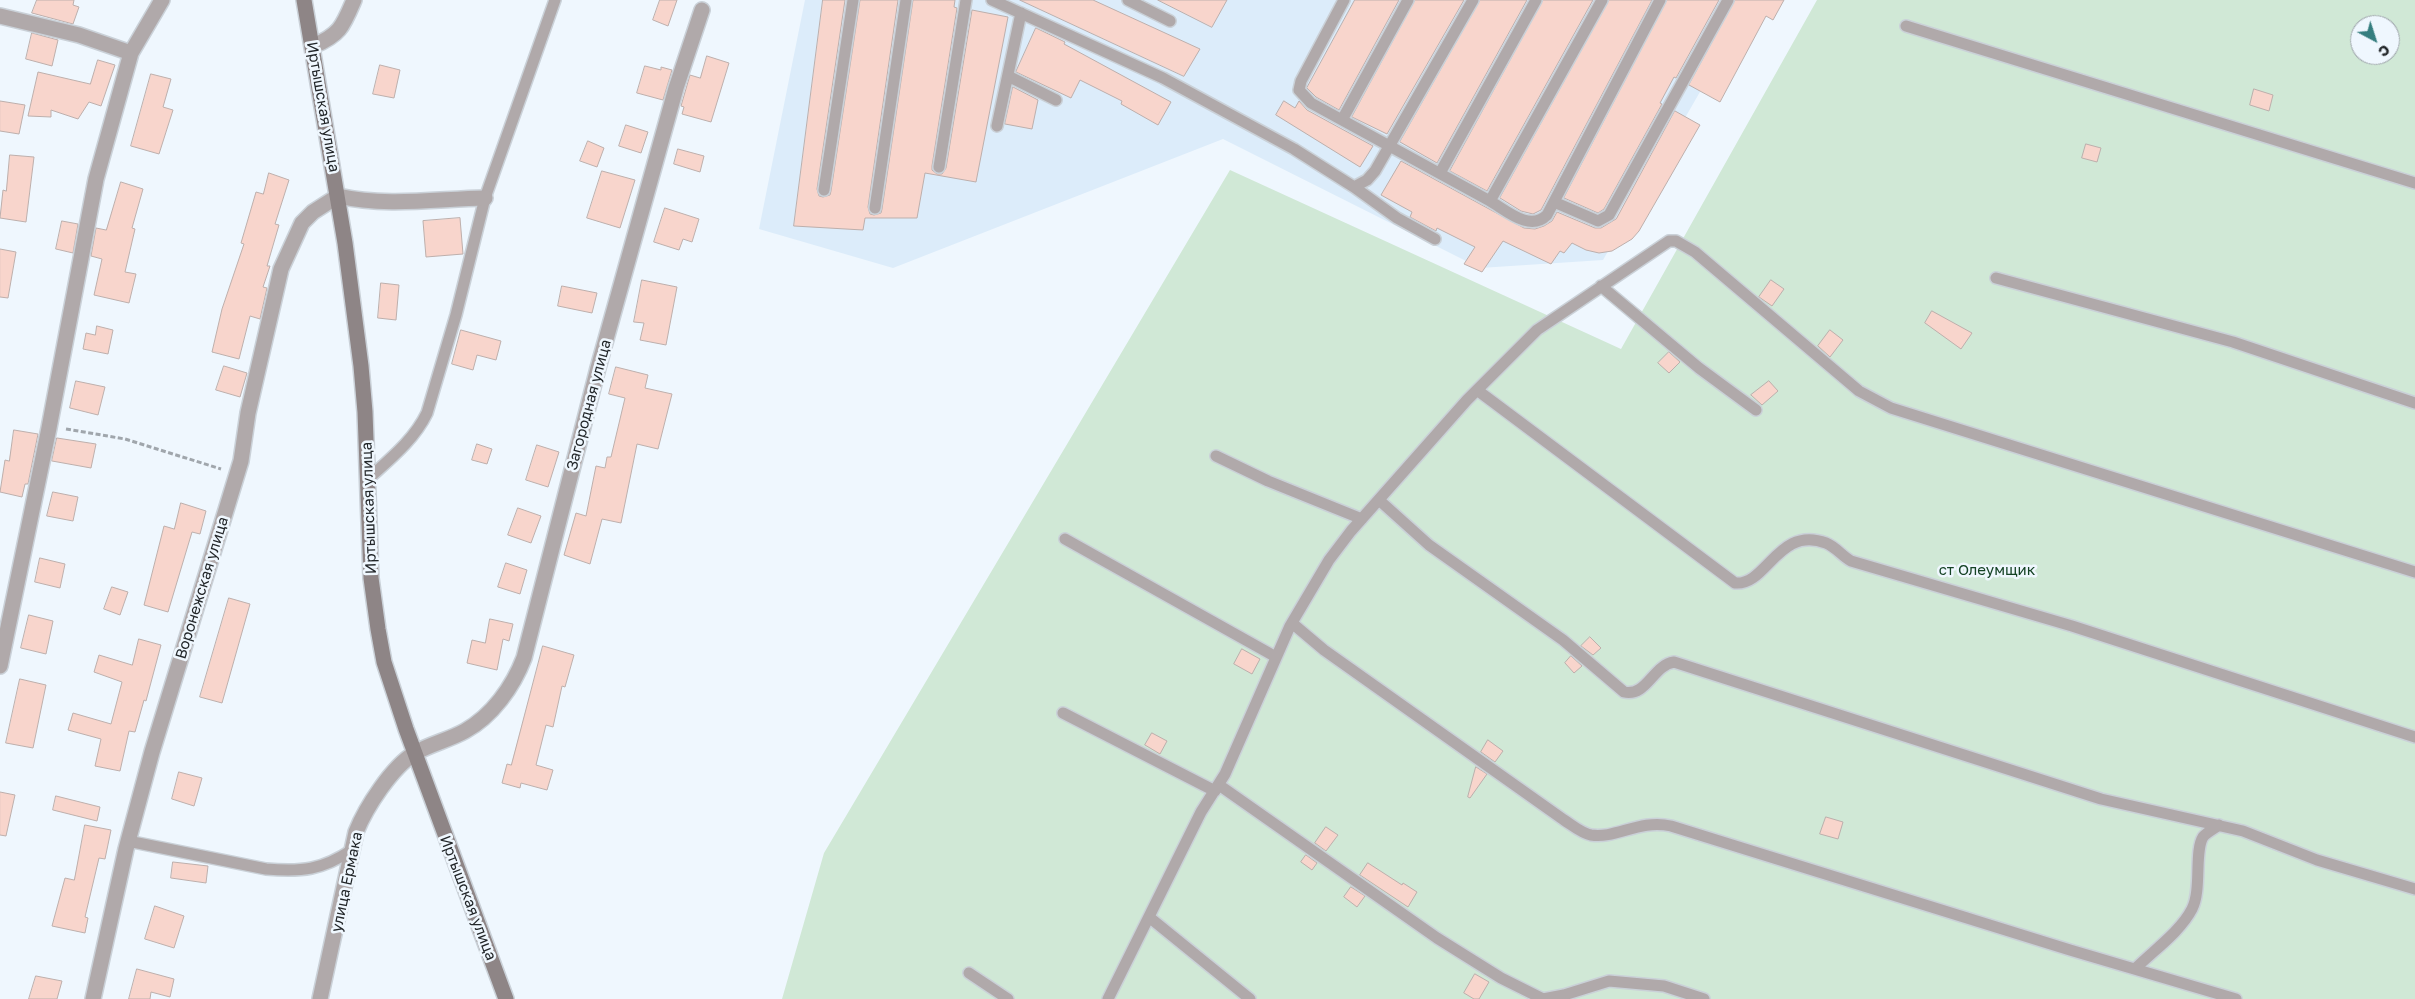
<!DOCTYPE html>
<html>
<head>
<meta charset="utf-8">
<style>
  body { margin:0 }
  #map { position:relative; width:2415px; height:999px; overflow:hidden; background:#eff7fe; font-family:"Golos Text",sans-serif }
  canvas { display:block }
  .north { position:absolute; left:2350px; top:15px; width:50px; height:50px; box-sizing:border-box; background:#eff7fe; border:1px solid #9da3a9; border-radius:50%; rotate:140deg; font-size:14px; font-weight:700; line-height:20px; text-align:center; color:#222629 }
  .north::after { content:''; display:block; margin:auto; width:18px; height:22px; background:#357e7f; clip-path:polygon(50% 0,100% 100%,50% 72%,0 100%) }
</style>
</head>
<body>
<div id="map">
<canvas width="2415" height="999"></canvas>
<div class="north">С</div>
</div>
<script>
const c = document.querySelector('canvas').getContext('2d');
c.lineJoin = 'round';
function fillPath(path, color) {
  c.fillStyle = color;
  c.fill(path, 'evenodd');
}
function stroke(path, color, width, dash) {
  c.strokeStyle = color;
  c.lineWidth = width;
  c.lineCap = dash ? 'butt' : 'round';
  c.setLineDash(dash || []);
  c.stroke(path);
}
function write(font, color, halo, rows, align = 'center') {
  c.font = font + ' "Golos Text",sans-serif';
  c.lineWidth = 5;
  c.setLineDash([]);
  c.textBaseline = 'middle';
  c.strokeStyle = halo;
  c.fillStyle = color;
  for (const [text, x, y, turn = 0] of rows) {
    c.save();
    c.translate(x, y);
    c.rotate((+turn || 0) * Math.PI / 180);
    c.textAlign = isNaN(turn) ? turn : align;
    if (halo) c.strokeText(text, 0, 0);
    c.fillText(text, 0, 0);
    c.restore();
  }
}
const built = new Path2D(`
  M805,0H1753L1603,260L1480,268L1223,139L893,268L759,229Z`);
const green = new Path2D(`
  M1817,0H2415V999H782L824,853L1230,170L1621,349ZM2360,25H2390V55H2360Z`);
const building = new Path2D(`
  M37,0H74L73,5L79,7L73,24L32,13Z
  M660,0H677L668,26L653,20Z
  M823,0H845L817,189L819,196L823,197L830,195L831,191L860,0H898L868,207L870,214L874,215L881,213L882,209L913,0H955L954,7L957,8L932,166V170L937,174H942L946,168L972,10L1008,17L976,182L925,173L917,218H865L863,230L794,226Z
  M1020,0H1093L1200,49L1184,76Z
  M1158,0H1227L1212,27Z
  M1355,0H1399L1339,110L1316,97L1307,88Z
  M1415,0H1464L1387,134L1352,117Z
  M1480,0H1527L1437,163L1400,142Z
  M1543,0H1593L1487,191L1450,171Z
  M1609,0H1652L1541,210L1533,214L1521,211L1500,198Z
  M1667,0H1719L1676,78L1674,77L1660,103L1662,104L1604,209L1598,213L1564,198Z
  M1735,0H1784L1773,20L1766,16L1720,102L1689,85Z
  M1036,28L1065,42L1064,44L1171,102L1158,125L1121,104L1122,101L1080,80L1071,98L1016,72Z
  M32,33L58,40L52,66L26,59Z
  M707,56L729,63L711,122L682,114L684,107L681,106L690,75L700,78Z
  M98,60L115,65L101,106L89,102L78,119L51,110V117L28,116L38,72L90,84Z
  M380,65L400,70L394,98L373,94Z
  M645,66L661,70V67L672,70L663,100L637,93Z
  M151,74L171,79L163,107L173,110L159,154L131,146Z
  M1013,87L1038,100L1032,129L1005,124Z
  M2254,89L2273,95L2269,111L2250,105Z
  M0,101L25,105L19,134L0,131Z
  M1284,101L1295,108L1299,101L1307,110L1373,146L1360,167L1276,115Z
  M1675,111L1700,125L1639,231L1632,239L1612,251L1599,253L1586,250L1572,243L1564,253L1560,251L1551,264L1503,241L1482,272L1464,264L1475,247L1437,228L1436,231L1410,217L1412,212L1381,195L1401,161L1524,228L1535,229L1544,226L1552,221L1557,212L1595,228H1601L1616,219Z
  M626,125L648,132L641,153L619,146Z
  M588,141L604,148L597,167L580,161Z
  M2086,144L2101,148L2097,162L2082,158Z
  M678,149L704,156L700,172L674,164Z
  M10,155L34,157L26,222L0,218L3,190L6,191Z
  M602,171L635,180L620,228L587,218Z
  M269,173L289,180L275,224L279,225L267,266H270L263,287L267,288L260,319L250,316L239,359L212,352L222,309L244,244L241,243L256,192L263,194Z
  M121,182L143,189L132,228L135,229L125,272L136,274L129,303L94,295L102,259L91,256L96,228L106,230Z
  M665,208L699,219L692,242L683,239L679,250L654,242Z
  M460,218L463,254L426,257L423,221Z
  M62,221L78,224L73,253L56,249Z
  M0,249L16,252L8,298L0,297Z
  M642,280L677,287L666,345L640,340L644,323L634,322Z
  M1771,280L1784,289L1772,306L1759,297Z
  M381,283L399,285L396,320L378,318Z
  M562,286L597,293L592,313L558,306Z
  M1932,311L1972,333L1961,349L1925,323Z
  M97,326L113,330L108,354L83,349L86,333L95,335Z
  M461,330L501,341L496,360L477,355L473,370L452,364Z
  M1830,330L1843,340L1830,357L1818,346Z
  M1669,352L1680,362L1669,373L1658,363Z
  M224,366L247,373L240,397L216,390Z
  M616,367L648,375L645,388L672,394L658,449L637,444L621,523L602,519L590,564L564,555L576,513L586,516L596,466L605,468L607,457H611L625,398L609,394Z
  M76,381L105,387L98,415L70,408Z
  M1769,381L1778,391L1762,405L1751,395Z
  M14,430L38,434L28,484H25L22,497L0,492L5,460L9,461Z
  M57,438L96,444L91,468L52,461Z
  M477,444L492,449L487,464L472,460Z
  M537,445L559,452L548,487L526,480Z
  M53,492L78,497L73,521L47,516Z
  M181,503L206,511L200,534L192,532L168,612L144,605L164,526L174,529Z
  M518,508L541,516L531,543L508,535Z
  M40,558L65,564L60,588L35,582Z
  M506,563L527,570L520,594L498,587Z
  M112,587L128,592L120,615L104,609Z
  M229,598L250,604L222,703L200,697Z
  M29,615L53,621L46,654L21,648Z
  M490,619L513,624L509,641L503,639L497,670L467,663L472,640L485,643Z
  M1590,637L1601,648L1593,655L1581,646Z
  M139,639L161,645L146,701L144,700L135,732L129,731L120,771L95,766L101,739L68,730L73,713L111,724L122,682L94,672L99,655L132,665Z
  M543,646L574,655L565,687L562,686L553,727L546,725L536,765L553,770L547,790L521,783L520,788L502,783L507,764L511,765Z
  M1242,649L1260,659L1252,674L1234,664Z
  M1571,656L1582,666L1574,673L1565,663Z
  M20,679L46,685L33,748L6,743Z
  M1152,733L1167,741L1160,754L1145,745Z
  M1488,740L1503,751L1495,762L1481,752Z
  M1476,767L1487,774L1470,798L1468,797Z
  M179,772L202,778L194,806L172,799Z
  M0,792L15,795L6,836L0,835Z
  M56,796L100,807L97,821L53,810Z
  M1826,817L1843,822L1838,839L1820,834Z
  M85,825L111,830L105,859L99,858L85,917L88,918L85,933L52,926L65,878L74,880Z
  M1326,827L1338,835L1326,851L1315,843Z
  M1306,855L1317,863L1312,870L1301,862Z
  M173,862L208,866L206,883L171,878Z
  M1368,863L1402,885L1403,883L1417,892L1408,907L1360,875Z
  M1351,887L1365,896L1357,907L1344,897Z
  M155,906L184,916L174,948L145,939Z
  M137,969L174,979L170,997L151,992L150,999H129Z
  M1475,974L1489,982L1479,999H1474L1464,993Z
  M36,976L62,981L57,999H29Z`);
const path = new Path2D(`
  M66,429L125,439L221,469`);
const lane = new Path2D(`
  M992,0L1163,78L1294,149L1354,187L1367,180L1375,171L1473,0
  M1128,0L1170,21
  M1408,0L1342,120L1490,201L1602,0
  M1906,26L2415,183
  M1008,76L1056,100
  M1342,120L1311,103L1299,90L1301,81L1344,0
  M997,126L1021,13
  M939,167L966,0
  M1440,173L1536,0
  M1354,187L1397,218L1435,239
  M824,190L853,0
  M1490,201C1507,211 1530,232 1547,215L1660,0
  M1554,202L1598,221L1609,215L1728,0
  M875,208L906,0
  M1996,278L2233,342L2415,403
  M1601,286L1699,368L1756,410
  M1477,390L1735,583C1767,586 1778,525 1826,543C1836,547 1842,556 1851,561L2072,626L2415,737
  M1216,456L1268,481L1362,519
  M368,479C390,459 414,440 427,413L456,315L485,198L555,0
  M1379,500L1429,545L1563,640L1624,692C1647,697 1653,665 1674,662L2101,799L2243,831L2317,860L2415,889
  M1065,539L1276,657
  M1292,623L1324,650L1564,820C1572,825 1581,833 1591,835C1616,839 1639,819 1671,826L2070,950L2236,999
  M1063,713L1215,791
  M1219,785L1437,938L1501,978L1543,999L1564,995L1609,981L1664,986L1704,999
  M128,841L266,869C302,872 322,870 352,850
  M1149,917L1250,999
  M2136,968C2154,950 2180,932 2192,909C2202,890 2194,851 2203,837C2207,832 2214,829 2219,825
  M969,973L1008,999
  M1108,999L1201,812L1225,774L1290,626L1329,560L1351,531L1467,400L1537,330L1669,241H1676L1695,252L1859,391L1891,408L2415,572`);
const street = new Path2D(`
  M0,16L79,35L131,53
  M313,46C340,35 343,26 354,0
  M0,666L49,428L96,179L131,53L162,0
  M93,999L126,849L152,752L241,461L248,413L281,269L302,223L313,212L338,196C387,207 436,199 485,198
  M320,999L356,832C366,807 392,767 415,753C430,744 449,740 465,731C492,716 513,687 524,658L598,368L676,88L702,10`);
const secondary = new Path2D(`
  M304,0L345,243L361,366L365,412L371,578L378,629L384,662L406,729L506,999`);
const streetNames = [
  ["Иртышская улица",323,107,80],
  ["Загородная улица",589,405,-75],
  ["Иртышская улица",369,508,-92],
  ["Воронежская улица",202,588,-73],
  ["улица Ермака",347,882,-78],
  ["Иртышская улица",468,898,69]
];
const parkNames = [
  ["ст Олеумщик",1987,570]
];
fillPath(built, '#dcecfa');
fillPath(green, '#d0e8d6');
fillPath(building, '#f8d5cc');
stroke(building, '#bdafac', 1);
stroke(lane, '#cad1d8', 14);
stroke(street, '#cad1d8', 18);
stroke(secondary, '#cad1d8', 18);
stroke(path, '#a0a6ac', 3, [5, 2.5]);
stroke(lane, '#b0a9aa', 11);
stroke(street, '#b0a9aa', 15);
stroke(secondary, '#8e8586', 15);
write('15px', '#222629', '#eff7fe', streetNames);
write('15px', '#154325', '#eff7fe', parkNames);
</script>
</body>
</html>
